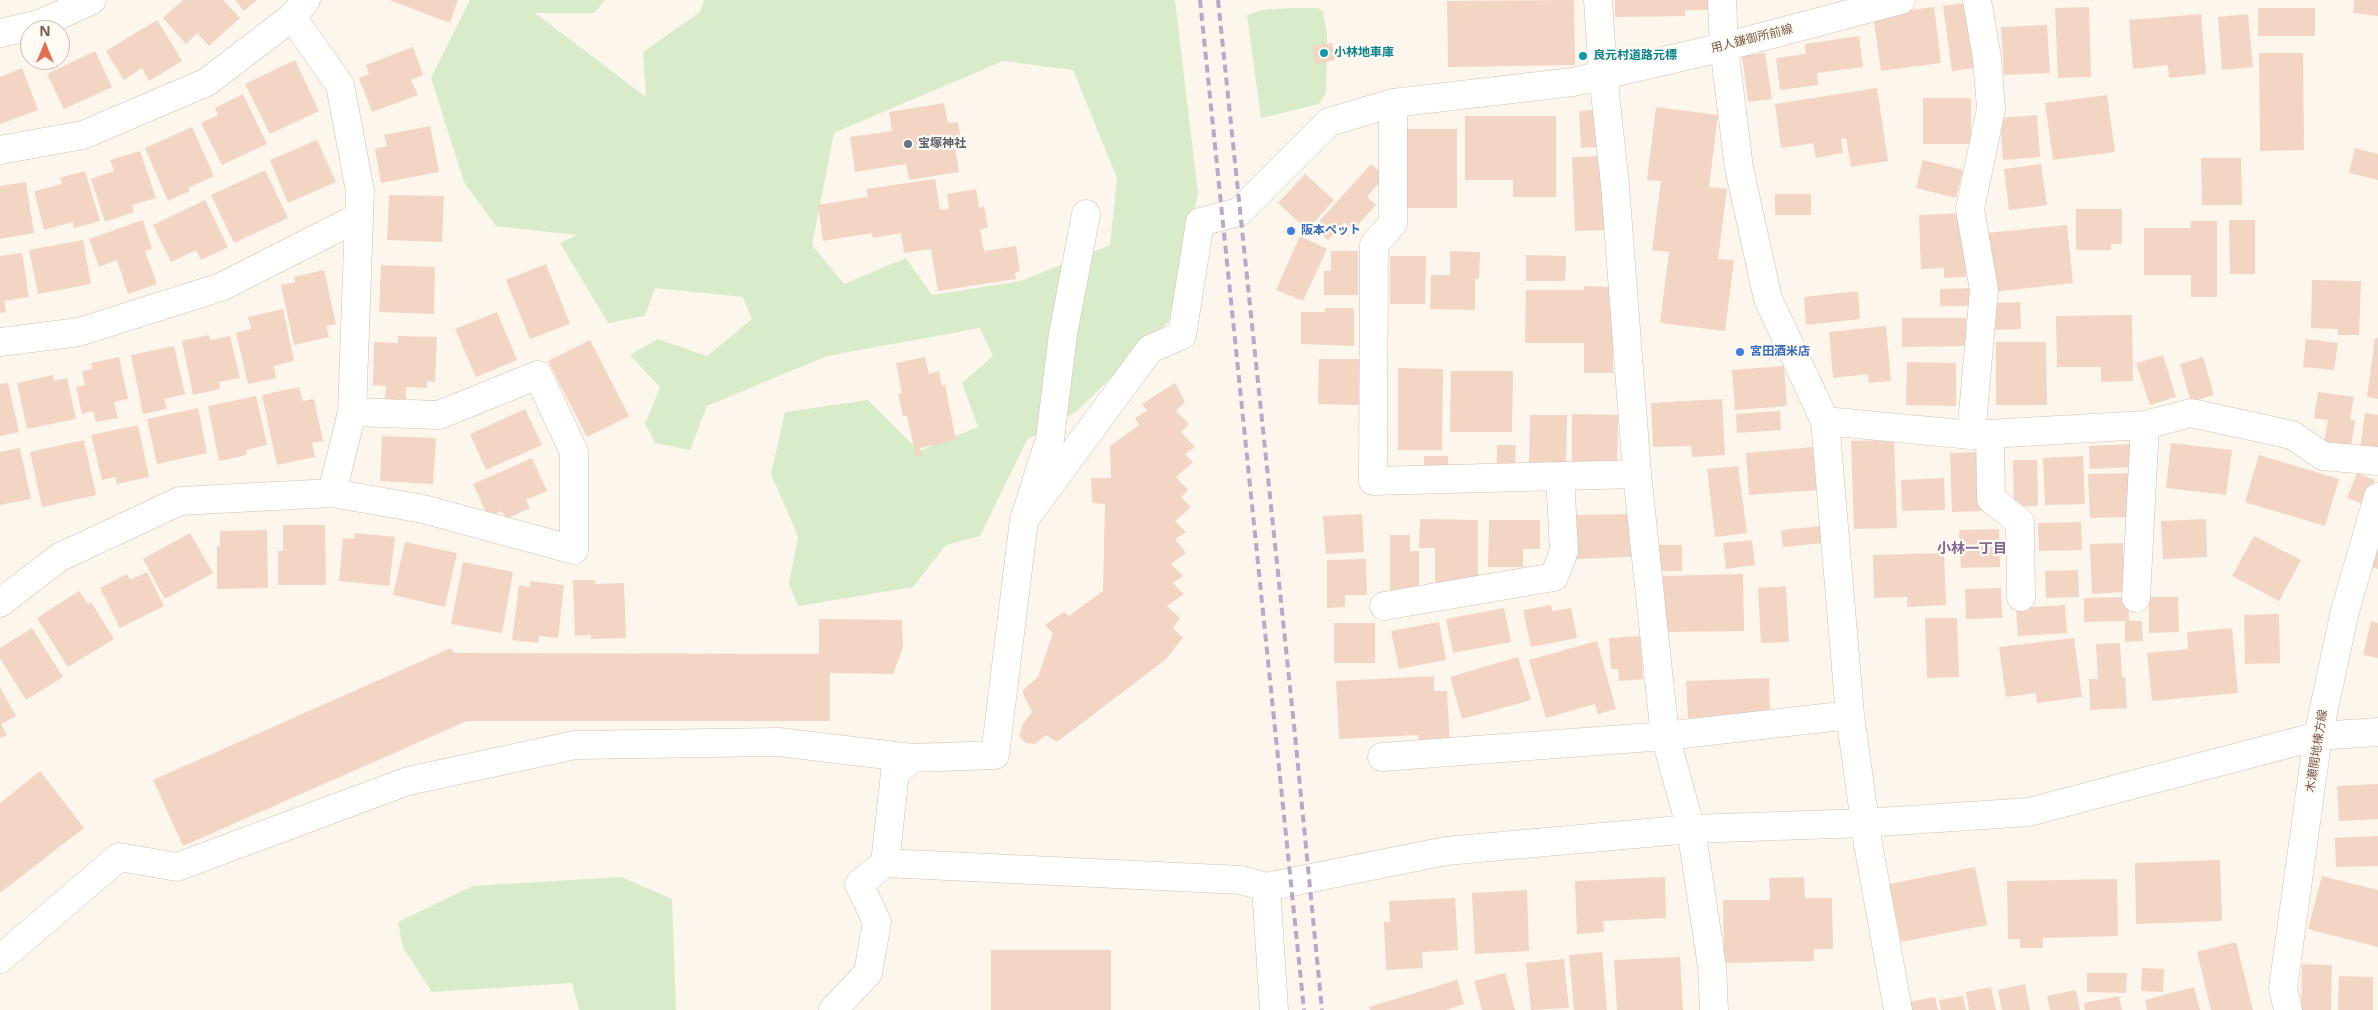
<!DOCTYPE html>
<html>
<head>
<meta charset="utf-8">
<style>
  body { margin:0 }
  #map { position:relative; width:2378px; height:1010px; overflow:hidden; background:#fdf6ec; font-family:"Open Sans",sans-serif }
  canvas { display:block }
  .north { position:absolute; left:20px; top:20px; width:50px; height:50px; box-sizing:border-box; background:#fffaf3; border:1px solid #cabbb1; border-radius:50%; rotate:0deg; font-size:14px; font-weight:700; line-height:20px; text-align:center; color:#7a5c4d }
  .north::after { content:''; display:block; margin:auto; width:18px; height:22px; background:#e76f51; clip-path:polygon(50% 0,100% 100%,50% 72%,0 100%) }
</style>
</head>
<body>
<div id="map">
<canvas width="2378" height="1010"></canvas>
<div class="north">N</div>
</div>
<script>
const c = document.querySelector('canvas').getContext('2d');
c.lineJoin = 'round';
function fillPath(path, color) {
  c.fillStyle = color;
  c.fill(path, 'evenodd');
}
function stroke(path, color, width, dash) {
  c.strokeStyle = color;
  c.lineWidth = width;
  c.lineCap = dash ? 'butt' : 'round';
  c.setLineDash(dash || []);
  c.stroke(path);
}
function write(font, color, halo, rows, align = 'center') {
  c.font = font + ' "Open Sans","Noto Sans JP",sans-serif';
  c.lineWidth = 4.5;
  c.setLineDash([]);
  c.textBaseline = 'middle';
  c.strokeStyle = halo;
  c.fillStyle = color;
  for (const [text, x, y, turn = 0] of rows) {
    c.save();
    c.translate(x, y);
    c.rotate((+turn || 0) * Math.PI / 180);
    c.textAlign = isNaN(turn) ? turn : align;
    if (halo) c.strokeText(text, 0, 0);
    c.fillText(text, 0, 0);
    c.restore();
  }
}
const green = new Path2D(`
  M470,0H605L594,13H535L646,97L643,52L700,12L704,0H1175L1198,194L1169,321L1077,411L1027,440L980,536L946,545L913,587L798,606L789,584L798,536L771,474L785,412L868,400L919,451L978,427L962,383L993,356L980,328L827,356L707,406L690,450L655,443L645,424L660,387L630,355L658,339L707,356L752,319L743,297L655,288L645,316L608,323L560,243L577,235L496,226L464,182L431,78ZM1003,61L1073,70L1117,178L1110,245L1021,281L932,295L906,258L844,284L812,245L834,133Z
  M1291,8H1318L1323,12L1327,33L1326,93L1319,104L1261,118L1247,15L1262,10Z
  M621,877L672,899L676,1010H579L572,983L432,992L403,948L398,922L473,886Z`);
const building = new Path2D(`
  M183,0H223L240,18L209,46L197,33L186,44L163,18Z
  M235,0H257L244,11Z
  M389,0H458L450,23Z
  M1574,0L1575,65L1448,67L1447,1Z
  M1615,0H1711V10H1685V16L1615,17Z
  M2354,0H2378V16L2353,13Z
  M1968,3L1976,68L1952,71L1943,6Z
  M1934,7L1941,63L1881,71L1873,15Z
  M2089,7L2091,77L2058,78L2055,8Z
  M2258,8H2315V36H2258Z
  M2201,14L2206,74L2169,78L2168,65L2133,69L2129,20Z
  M2248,14L2253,67L2222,70L2218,17Z
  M157,20L182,61L149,81L142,68L124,80L106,51Z
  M2047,25L2050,73L2004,75L2001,27Z
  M1859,36L1863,67L1817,73L1818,85L1780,90L1776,58L1806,54L1805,44Z
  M1332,43L1335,60L1316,64L1312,46Z
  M413,47L423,75L411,80L418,95L372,112L359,78L369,74L366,65Z
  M95,51L112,87L64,109L47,74Z
  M1765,53L1772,99L1748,102L1742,56Z
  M2259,53H2303L2304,150L2260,151Z
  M295,60L319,111L270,134L245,84Z
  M22,68L38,110L0,124V77Z
  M1877,88L1888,161L1851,167L1846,138L1841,139L1843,153L1816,158L1813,143L1781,148L1775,104Z
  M243,94L267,144L222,165L201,123L218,115L215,108Z
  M2107,95L2115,152L2053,160L2045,103Z
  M1923,98H1971V144H1923Z
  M944,103L948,123L958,122L962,147H955L959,172L909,180L906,164L855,172L850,137L892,131L889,112Z
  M1656,107L1718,115L1709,187L1727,189L1718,259L1734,260L1725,331L1660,323L1669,252L1652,250L1661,181L1647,180Z
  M1603,109L1604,147L1581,148L1579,111Z
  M2037,115L2040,157L2003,160L2000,118Z
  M1465,116H1556V197H1513V180H1465Z
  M430,126L439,172L381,183L375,149L387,146L384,135Z
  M192,127L214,176L188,188L190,191L168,201L145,148Z
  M1407,129H1457V208H1407Z
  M317,140L336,182L288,203L270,160Z
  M2355,148L2378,154V180L2349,173Z
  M140,151L156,198L132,205L134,212L105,222L91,179L114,171L110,160Z
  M1606,156L1609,230L1575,231L1572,157Z
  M2201,158H2241L2242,205H2202Z
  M1923,160L1963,170L1956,198L1916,188Z
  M1371,164L1385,176L1367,197L1376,205L1353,230L1344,222L1328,240L1313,228Z
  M2041,164L2047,205L2009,210L2004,169Z
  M265,170L288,218L234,243L211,195Z
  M85,171L100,221L74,228L73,222L44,230L34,191L62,184L60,178Z
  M1305,174L1334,200L1307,230L1278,203Z
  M935,179L940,210L949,209L947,194L976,189L979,208L984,206L988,228L980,229L984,251L1016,246L1020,271L1015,273L1016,279L938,291L931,249L904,253L901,233L873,238L872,233L823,241L818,205L868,197L866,189Z
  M26,182L34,233L0,239V186Z
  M1775,194H1811V215H1775Z
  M389,195L444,196L442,242L387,240Z
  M205,200L228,247L201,260L196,250L171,262L153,225Z
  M2076,209H2122V244H2111V250H2076Z
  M1963,213L1966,277L1944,278V268L1921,269L1919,215Z
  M143,220L152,249L145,251L157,284L128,294L117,260L99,267L89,239Z
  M2229,220H2255V274H2230Z
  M2191,221H2217V297H2191V275H2144V228H2191Z
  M2067,225L2073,283L1993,292L1986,233Z
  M1300,236L1327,249L1303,301L1276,290Z
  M83,240L91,284L38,294L29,250Z
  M1331,251H1358V295H1324V271H1331Z
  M1450,251L1480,252L1479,279H1475V310L1430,309L1431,275H1450Z
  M22,253L29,297L4,301L6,312L0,313V256Z
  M1526,255L1566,256L1565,281H1526Z
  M1390,256H1426L1425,304H1390Z
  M546,264L570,324L530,339L506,280Z
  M381,265L435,267L434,314L379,312Z
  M324,270L336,324L326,326L329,337L294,345L281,285L295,282L294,277Z
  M2312,280L2361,281L2359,335H2338V329L2311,328Z
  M1584,286L1613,287V373H1584V343H1525L1526,290H1584Z
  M1969,288L1970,306H1940V289Z
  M1858,291L1860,319L1806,325L1804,297Z
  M2020,302L2021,329L1990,330V303Z
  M1325,308H1354V346L1301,344V312H1325Z
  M283,309L294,361L274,366L276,378L248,384L236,333L251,329L248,317Z
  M497,312L517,360L476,377L455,329Z
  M2132,315L2133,381L2101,382V367H2057L2056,316Z
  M1902,318H1966L1967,346L1902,347Z
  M1886,326L1891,381L1869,383L1868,374L1833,378L1829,332Z
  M209,335L210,340L230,336L240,378L219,382L220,389L193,395L182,341Z
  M398,336L437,337L435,382L427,381V388L406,387V399H385L386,386L373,385L374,342L398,343Z
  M2375,338H2378V399L2367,397Z
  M2306,339L2338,343L2334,370L2303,367Z
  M590,340L629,416L587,437L548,361Z
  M1996,342H2046L2047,405H1996Z
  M174,346L185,394L164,399L167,409L143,414L131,355Z
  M2163,355L2176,397L2150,405L2136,363Z
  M119,357L128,399L114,402L118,418L96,422L93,411L82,414L76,387L85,385L82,371L93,369L91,363Z
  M925,357L929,374L939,371L942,386L945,385L956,440L920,448L922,456L916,457L907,416H903L898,394L902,393L896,363Z
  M2203,357L2214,395L2191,402L2180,364Z
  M1319,359H1359V405L1318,404Z
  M1907,362L1956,363V406L1906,405Z
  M1784,366L1787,406L1735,410L1732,370Z
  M1398,368L1443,369L1442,450H1398Z
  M1451,371H1513L1512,432H1450Z
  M53,375L54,381L67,378L76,419L27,429L17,383Z
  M8,383L19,432L0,436V384Z
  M1175,383L1185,402L1176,411L1189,424L1181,432L1195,447L1185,454L1193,462L1176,477L1188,490L1181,497L1191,507L1175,521L1186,532L1175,539L1186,553L1171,564L1183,576L1173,583L1184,594L1167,606L1180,618L1173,628L1183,638L1165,660L1057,742L1046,735L1035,744L1026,743L1019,736L1023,724L1032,712L1022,691L1038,677L1053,633L1045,625L1064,612L1069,616L1103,591L1105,504L1092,503L1091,478H1111L1110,446L1139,425L1135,418L1147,411L1142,404Z
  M299,387L303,401L314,399L323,441L312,443L315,457L277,465L262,395Z
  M2318,392L2354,397L2350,419L2355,421L2351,447L2324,442L2328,420L2314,418Z
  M256,396L267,445L246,450L247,455L219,461L208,406Z
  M1722,399L1725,455L1692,457L1691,446L1653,447L1651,403Z
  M198,408L207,453L157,464L147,419Z
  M525,409L542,445L486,470L470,434Z
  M1780,411L1781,430L1737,433L1736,414Z
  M2365,413L2378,415V450L2360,448Z
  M1572,414L1618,415L1617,467H1572Z
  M1530,415H1567L1566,467H1529Z
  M138,425L149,477L117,484L115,477L102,480L91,435Z
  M382,436L436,438L433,484L380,481Z
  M84,440L96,495L42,507L30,452Z
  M1894,440L1897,528L1854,529L1851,441Z
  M2171,443L2232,450L2226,495L2166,488Z
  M2134,444L2135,467L2090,469L2089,446Z
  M1497,445H1516L1515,468H1497Z
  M1814,447L1817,490L1749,495L1746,453Z
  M20,448L31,499L0,505V452Z
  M1981,452L1983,511L1952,512L1950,453Z
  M2259,455L2339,479L2325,526L2245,502Z
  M1424,456H1448V471L1424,470Z
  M2083,456L2085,504L2045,505L2043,458Z
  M532,458L547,491L526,500L530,508L506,519L502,511L488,517L473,484Z
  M2013,460H2037L2038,506L2014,507Z
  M1738,466L1747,533L1715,537L1707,469Z
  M2131,473L2133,517L2090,518L2088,474Z
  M2357,473L2375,480L2365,505L2347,498Z
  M1944,478L1945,510L1902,511L1901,480Z
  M1362,514L1364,552L1326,554L1323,516Z
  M1630,514L1631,557L1577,559L1575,515Z
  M1420,519L1478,520V583H1435V548H1419Z
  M2206,519L2207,557L2163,559L2161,521Z
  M1489,520H1540V549H1523V567H1488Z
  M2081,522L2082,550L2039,551L2038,523Z
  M283,525H325L326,585H278V551H283Z
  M1821,526L1824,543L1783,547L1781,530Z
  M1999,529L2000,567L1961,568L1959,530Z
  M267,530L268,588L217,589V546H220V531Z
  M190,533L213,573L165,599L143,559Z
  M355,533L395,537L389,586L339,581L343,538L354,539Z
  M1390,535H1410V551H1419V591H1390Z
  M2254,536L2301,560L2279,601L2232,576Z
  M1752,540L1755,565L1726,569L1723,543Z
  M405,542L457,553L445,607L393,595Z
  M2123,543L2125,592L2092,594L2090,544Z
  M1659,545H1682V571H1659Z
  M2374,549L2378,550V569L2369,566Z
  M1944,553L1946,605L1907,607V597L1874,598L1873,555Z
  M1366,559L1367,595H1345V607L1327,608V560Z
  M463,562L513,572L502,633L451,624Z
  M2078,570L2079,597L2046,598L2045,571Z
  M147,572L164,606L120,628L100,588L127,574L130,580Z
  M1743,574L1744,631L1664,632L1663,576Z
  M573,580H595V584L624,583L626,638L591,639V635L575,636Z
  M530,581L564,585L558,638L539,636L538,643L512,640L519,585L530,587Z
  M1786,586L1789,642L1761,643L1758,588Z
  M2001,588L2002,618L1966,619L1965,589Z
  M79,591L88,604L91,602L114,639L68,667L37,618Z
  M2128,597L2129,621H2142L2143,641L2125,642V621L2084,622V598Z
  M2149,597H2178L2179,632L2149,633Z
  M1551,605L1552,611L1571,608L1577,638L1531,647L1523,610Z
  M2065,605L2067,633L2018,636L2016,608Z
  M1504,608L1511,642L1453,653L1446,619Z
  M2279,614L2280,663L2245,664L2244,615Z
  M1925,618H1957L1959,677L1927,678Z
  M819,619L902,620L903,647L893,674L830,673V721H467L183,846L153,780L451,648L454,653L819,654Z
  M2371,621L2378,623V658L2363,655Z
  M1439,622L1446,660L1399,669L1391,631Z
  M1334,623H1375V663H1334Z
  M32,628L63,677L26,700L0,658V648Z
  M2232,628L2238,693L2152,701L2147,653L2188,649L2187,632Z
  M1640,636L1643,679L1619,681L1618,669H1611L1609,638Z
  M2074,638L2082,697L2037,703L2036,693L2006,697L1999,647Z
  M1597,641L1616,709L1598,714L1595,704L1546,718L1529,660Z
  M2120,643L2122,677H2125L2127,708L2090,710L2089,679H2098L2096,644Z
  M1518,657L1531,700L1462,719L1450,677Z
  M1434,676V691H1447L1450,745L1418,746V735L1339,739L1336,681Z
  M1769,678L1770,714L1688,718L1686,681Z
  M0,687L16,716L1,724L7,735L0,738Z
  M40,771L84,828L0,893V803Z
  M2378,784V819L2339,821L2337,786Z
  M2378,836V866L2336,867L2335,838Z
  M2220,860L2222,921L2136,924L2135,863Z
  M1975,867L1987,925L1901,942L1889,884Z
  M2322,876L2378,890V947L2308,929Z
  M1665,877L1666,918L1603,921L1604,932L1577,934L1575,881Z
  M1804,877L1805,898H1832L1833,949H1814V961L1724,963L1723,900H1770L1769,878Z
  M2117,879L2118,936L2043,938V948H2020V939H2008L2007,881Z
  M1527,890L1529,951L1475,954L1472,893Z
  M1455,898L1458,950L1422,952L1423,968L1386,970L1384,922H1390L1389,901Z
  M2236,942L2253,1010H2211L2197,952Z
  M991,950H1111V1010H991Z
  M1602,952L1607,1010H1574L1569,955Z
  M1680,957L1683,1010H1617L1614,960Z
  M1564,959L1569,1008L1531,1010L1526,963Z
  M2302,964L2332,965L2331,1010H2301Z
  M2142,968L2164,969L2163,992L2141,991Z
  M1505,973L1515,1010H1482L1474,981Z
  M2087,973H2127L2126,993L2087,992Z
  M2339,976L2373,977V1010H2338Z
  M1457,980L1464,1004L1446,1010H1370L1369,1007Z
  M2025,984L2030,1010H2002L1998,990Z
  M1991,987L1996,1010H1969L1966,992Z
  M2194,987L2200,1010H2147L2145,1000Z
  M2076,990L2080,1010H2050L2047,996Z
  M1963,996L1966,1010H1941L1939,1000Z
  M2119,996L2122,1010H2085L2084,1003Z
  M1935,997L1938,1010H1909L1908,1002Z`);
const minor = new Path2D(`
  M1598,0L1603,75L1615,185L1637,474L1665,736L1691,829L1712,966L1714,1010
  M1722,0L1724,47L1739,168L1768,299L1825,421L1850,715L1868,844L1898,1010
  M292,17L340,85L360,191L352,412L332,493
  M0,33L40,24L92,0
  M1393,103V223L1374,245L1373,481L1637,474
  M0,150L83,135L207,82L292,17L306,0
  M0,342L79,332L221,287L359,217
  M1825,421L1971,435L2145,425L2191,413L2292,435L2323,456L2378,461
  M1990,434L1991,499L2020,522L2021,597
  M1971,435L1984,290L1970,209L1991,109L1987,58L1977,0
  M1024,520L1150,349L1182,335L1200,222L1239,212L1329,122L1393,103L1573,82L1724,47L1901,0
  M2136,598L2145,425
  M0,603L60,557L180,501L332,493L423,509L574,550V452L538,375L439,415L352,412
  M1384,606L1554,577L1564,551L1560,476
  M1382,757L1665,736L1850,715
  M885,863L895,773L912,758L995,755L1024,520L1050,439L1063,334L1086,214
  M1266,887L1274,1010
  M0,959L119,857L177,867L408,781L575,745L778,742L912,758
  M833,1010L868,973L877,922L859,884L885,863L1241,880L1266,887L1446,851L1691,829L1864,823L2029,812L2318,736L2378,732
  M2288,1010L2283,988L2318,736L2345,611L2378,497`);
const rail = new Path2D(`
  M1200,0L1304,1010
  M1218,0L1295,735L1322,1010`);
const markers = [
  [1324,53,5,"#0f9aa8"],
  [1583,56,5,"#0f9aa8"],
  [908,144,5,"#6b7280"],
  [1291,231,5,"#3f7fe0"],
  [1740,352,5,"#3f7fe0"]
];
const streetNames = [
  ["用人鎌御所前線",1752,39,-14],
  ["木瀬開地棟方線",2317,751,-81]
];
const cultureNames = [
  ["小林地車庫",1334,53],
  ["良元村道路元標",1593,56]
];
const worshipNames = [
  ["宝塚神社",918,144]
];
const shopNames = [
  ["阪本ペット",1301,231],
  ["宮田酒米店",1750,352]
];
const neighbourhoodNames = [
  ["小林一丁目",1972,549]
];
fillPath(green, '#d8ecc9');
fillPath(building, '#f3d5c3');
stroke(minor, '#d1beb0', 29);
stroke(minor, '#fff', 28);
stroke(rail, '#b9a8c9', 4, [8, 5]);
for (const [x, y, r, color] of markers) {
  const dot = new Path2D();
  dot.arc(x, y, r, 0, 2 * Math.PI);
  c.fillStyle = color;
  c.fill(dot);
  stroke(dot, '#fffaf3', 2);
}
write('12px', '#7a5c4d', '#fffaf3', streetNames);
write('bold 12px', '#0d838f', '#fffaf3', cultureNames, 'left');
write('bold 12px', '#5b616d', '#fffaf3', worshipNames, 'left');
write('bold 12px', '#366cbe', '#fffaf3', shopNames, 'left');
write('bold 14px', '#846695', '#fffaf3', neighbourhoodNames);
</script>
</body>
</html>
